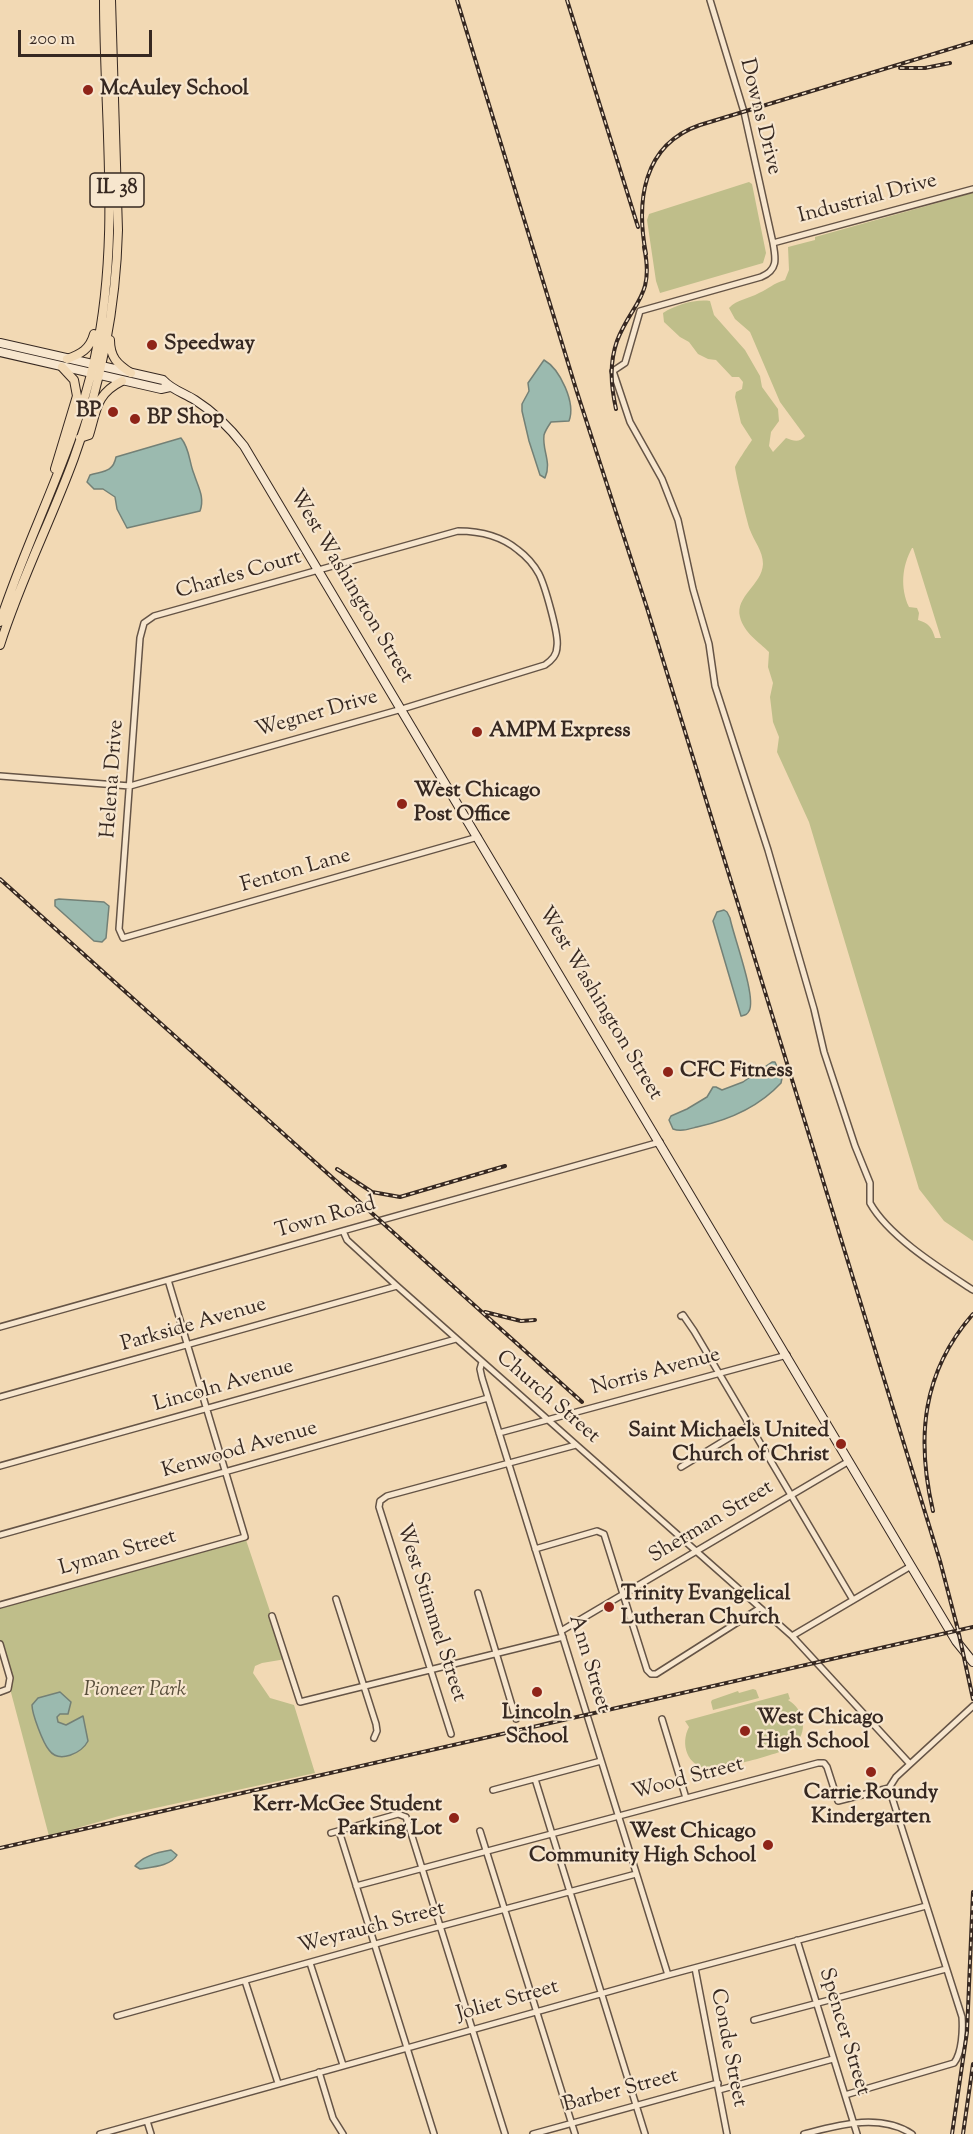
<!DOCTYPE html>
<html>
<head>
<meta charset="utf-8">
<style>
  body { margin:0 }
  #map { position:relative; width:973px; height:2134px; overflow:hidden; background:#f2d9b4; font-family:"Sorts Mill Goudy",serif }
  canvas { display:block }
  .scale { position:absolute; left:18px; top:30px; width:134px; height:27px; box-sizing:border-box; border:3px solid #362821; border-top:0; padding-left:8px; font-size:18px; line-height:21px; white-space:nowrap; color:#362821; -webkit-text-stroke:4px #f7e6ce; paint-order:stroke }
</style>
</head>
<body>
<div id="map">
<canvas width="973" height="2134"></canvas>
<div class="scale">200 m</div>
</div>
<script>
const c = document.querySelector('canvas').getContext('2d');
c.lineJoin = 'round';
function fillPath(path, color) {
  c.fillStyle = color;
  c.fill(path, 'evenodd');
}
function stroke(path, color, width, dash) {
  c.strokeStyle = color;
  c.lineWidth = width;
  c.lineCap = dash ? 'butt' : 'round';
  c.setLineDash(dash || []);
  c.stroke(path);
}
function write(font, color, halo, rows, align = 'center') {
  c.font = font + ' "Sorts Mill Goudy",serif';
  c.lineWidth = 4.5;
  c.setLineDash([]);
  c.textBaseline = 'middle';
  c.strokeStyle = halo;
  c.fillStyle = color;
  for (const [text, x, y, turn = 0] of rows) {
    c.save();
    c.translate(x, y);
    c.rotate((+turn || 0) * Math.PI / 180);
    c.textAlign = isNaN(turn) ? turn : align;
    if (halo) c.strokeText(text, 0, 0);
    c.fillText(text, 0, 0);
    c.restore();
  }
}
const green = new Path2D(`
  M749,182L752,184L766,253L763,263L660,293L656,281L647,220L649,214Z
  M973,193V1241L944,1221L919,1189L809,822L777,752L779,737L773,722L770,697L773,683L768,667L769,652C759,642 744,633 740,617C735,596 762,585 763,564C763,551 754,541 750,530C747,522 735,471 735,467C737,462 748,446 752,440L741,423L735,397L736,392L742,389L743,382L739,377H732L716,360L708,359L698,354L689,342L680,337L664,322L663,313C676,305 695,299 710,301L714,315L745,350L760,376L762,387L778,409L779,421L771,432L769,446L773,452L786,438C794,441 799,443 805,436L780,402L750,332L735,319L729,308C737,299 749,299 759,293C770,288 772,284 785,280L789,270L788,247L815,240V237ZM912,548H913L941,638H935C932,627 928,623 918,620L919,613L917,608L909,607C900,588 902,566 912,548Z
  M245,1537L286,1659L262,1663L255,1666L253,1673L270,1698L294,1705L315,1773L119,1816L49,1836L0,1651V1605Z
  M753,1689L756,1690L759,1698L713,1710L711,1702L712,1700L738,1691L739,1693Z
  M788,1693L790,1699L788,1700C805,1710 809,1733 793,1746C784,1753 719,1770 708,1769C687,1766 680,1744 689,1727L685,1721Z`);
const water = new Path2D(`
  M544,360C560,369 576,403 569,421L551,422C549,425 545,431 544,435C542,451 552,462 545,478L540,475L529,441L522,411V404L529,391L528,383Z
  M181,438C190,449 189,462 194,474C198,487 205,497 200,511L127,528L117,509L115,497L103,489H94L87,482L90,475C102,471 113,473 116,457Z
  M59,899L104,902L109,906L106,938L102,942L94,941L55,906V900Z
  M724,910L727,912L730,918C733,935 757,998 749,1011C747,1015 745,1015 741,1016L713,921L717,912Z
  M772,1062H775L782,1078L781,1083C758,1108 729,1120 697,1127C689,1129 681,1132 673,1129L669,1120L671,1116L687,1109L707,1097L713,1087H716L722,1090L743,1082Z
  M60,1692L71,1702L68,1714H60L57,1717L58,1722L66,1725L83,1716L88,1741C82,1753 59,1764 49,1750C43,1743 32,1714 32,1705L38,1698Z
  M171,1850L177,1855C171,1866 152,1867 140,1869L135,1866C143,1856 158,1852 171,1850Z`);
const minor = new Path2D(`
  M710,0L744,112L773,243C776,259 778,270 761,277L640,311L625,363L613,371L630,422L662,479L678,520L693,589L709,644L715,686L768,850L814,1009L824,1052L855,1146L870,1183V1203C889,1237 941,1269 973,1290
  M773,243L973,189
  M0,776L130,786L402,709L545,665C552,660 557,655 557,646C559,635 545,586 539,574C534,565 526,556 518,550C500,535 480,531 458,531L154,616L144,623L140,638L119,929L123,938L478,837
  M343,1231L347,1240L397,1286L792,1636L910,1764
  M681,1316L683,1315L694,1331L853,1600
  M0,1327L660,1142
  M482,1362L480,1369L482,1378L668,1975
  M0,1397L397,1286
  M499,1433L787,1355
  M0,1466L456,1339
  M681,1467L750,1425
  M0,1535L488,1398
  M535,1549L597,1531L604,1534L647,1670L651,1674H656L760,1608
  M478,1593L516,1719
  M336,1599L376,1724L377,1731L374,1738
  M0,1605L245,1537L168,1280
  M272,1616L300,1702L563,1637
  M561,1631L849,1461
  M792,1636L911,1566
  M0,1644L10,1678L8,1689L0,1692
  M662,1719L686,1798
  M451,1734L379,1507L380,1501L387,1496L576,1445
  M535,1779L645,2134
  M493,1790L601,1761
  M339,1831L434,2134
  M480,1831L575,2134
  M331,1833L398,1814L406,1817L505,2134
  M356,1886L818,1763H824L827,1767L838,1801L889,1788L896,1777L973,1706
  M797,1940L857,2134
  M310,1963L343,2065
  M695,1968L727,2134
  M245,1981L278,2083
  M117,2016L408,1935L636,1874
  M754,2020L946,1969
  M319,2072L333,2118L343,2134
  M719,2090L833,2059
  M845,2095L954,2063C962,2053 963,2030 962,2017L889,1788
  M147,2121L151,2134
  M100,2134L668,1975L926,1906
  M533,2134L718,2083
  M804,2134C839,2125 879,2113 912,2134`);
const secondary = new Path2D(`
  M0,343L163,380C172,390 184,393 195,400C214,412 230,428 244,446L911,1566L956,1641L973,1662
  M0,352L161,389L170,387`);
const primary = new Path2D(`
  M110,340C110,357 117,364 131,373
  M67,359C81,354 90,349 94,334
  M80,438L89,435C97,409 96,394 122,381
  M55,469L77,396L74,380L62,367
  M0,622C29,533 75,450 95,357C121,239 104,119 104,0
  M0,645C20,581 51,521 74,458C101,384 116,309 118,230L111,0`);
const rail = new Path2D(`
  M457,0L576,389L647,608L940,1561L958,1630L973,1699
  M567,0L638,227
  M900,68H925L950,63
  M646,254C636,202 642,145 700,125L973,42
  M616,409C611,386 609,364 617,341C632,302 655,297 644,247
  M0,879L582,1402
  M337,1169L372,1192L400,1197L505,1166
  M485,1312L521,1321L535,1320
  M933,1511C916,1438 922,1372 973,1314
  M0,1848L973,1627
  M952,2134L967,2032L973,1892
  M963,2134L973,2064`);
const markers = [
  [88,90,6,"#8f2418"],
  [152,345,6,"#8f2418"],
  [113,412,6,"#8f2418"],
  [135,419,6,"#8f2418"],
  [477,732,6,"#8f2418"],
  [402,804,6,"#8f2418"],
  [668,1072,6,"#8f2418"],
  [841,1444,6,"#8f2418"],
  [609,1607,6,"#8f2418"],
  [537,1692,6,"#8f2418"],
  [745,1731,6,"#8f2418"],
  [871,1772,6,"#8f2418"],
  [454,1818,6,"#8f2418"],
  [768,1845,6,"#8f2418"]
];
const shields = [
  [117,190,54]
];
const shieldNames = [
  ["IL 38",117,190]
];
const poiNames = [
  ["McAuley School",100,90],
  ["Speedway",164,345],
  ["BP",101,412,"right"],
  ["BP Shop",147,419],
  ["AMPM Express",489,732],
  ["West Chicago",414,792],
  ["Post Office",414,816],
  ["CFC Fitness",680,1072],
  ["Saint Michaels United",829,1432,"right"],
  ["Church of Christ",829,1456,"right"],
  ["Trinity Evangelical",621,1595],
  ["Lutheran Church",621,1619],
  ["Lincoln",537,1714,"center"],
  ["School",537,1738,"center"],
  ["West Chicago",757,1719],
  ["High School",757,1743],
  ["Carrie Roundy",871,1794,"center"],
  ["Kindergarten",871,1818,"center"],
  ["Kerr-McGee Student",442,1806,"right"],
  ["Parking Lot",442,1830,"right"],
  ["West Chicago",756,1833,"right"],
  ["Community High School",756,1857,"right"]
];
const streetNames = [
  ["Downs Drive",759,117,76],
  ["Industrial Drive",868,200,-15],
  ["Charles Court",239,576,-16],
  ["West Washington Street",350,587,59],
  ["Wegner Drive",317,715,-16],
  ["Helena Drive",114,779,-86],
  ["Fenton Lane",296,872,-16],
  ["West Washington Street",599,1004,59],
  ["Town Road",326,1219,-16],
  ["Parkside Avenue",194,1326,-16],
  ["Norris Avenue",656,1373,-15],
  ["Lincoln Avenue",224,1387,-16],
  ["Church Street",547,1398,41],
  ["Kenwood Avenue",240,1451,-16],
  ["Sherman Street",712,1523,-31],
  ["Lyman Street",118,1554,-16],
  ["West Stimmel Street",430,1613,72],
  ["Ann Street",588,1664,73],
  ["Wood Street",688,1780,-15],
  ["Weyrauch Street",372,1929,-15],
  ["Joliet Street",508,2002,-16],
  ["Spencer Street",843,2032,73],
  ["Conde Street",727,2048,79],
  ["Barber Street",621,2092,-15]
];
const parkNames = [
  ["Pioneer Park",135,1691]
];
fillPath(green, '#bfbe8a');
fillPath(water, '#9bbaaf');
stroke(water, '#738076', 1.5);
stroke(minor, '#655446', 8);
stroke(secondary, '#362821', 10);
stroke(primary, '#362821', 10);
stroke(minor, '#f7e6ce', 5);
stroke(secondary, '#f7e6ce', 8);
stroke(primary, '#f2d9b4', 8);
stroke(rail, '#362821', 4);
stroke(rail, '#f7e6ce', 1.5, [4.5]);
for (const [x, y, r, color] of markers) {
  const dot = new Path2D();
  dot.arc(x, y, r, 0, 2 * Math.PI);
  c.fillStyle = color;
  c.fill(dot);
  stroke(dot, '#f7e6ce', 2);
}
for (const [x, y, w] of shields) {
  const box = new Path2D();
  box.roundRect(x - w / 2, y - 17, w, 34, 4.5);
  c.fillStyle = '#f7e6ce';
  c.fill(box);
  stroke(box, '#362821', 1.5);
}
write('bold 20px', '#362821', null, shieldNames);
write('bold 21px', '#362821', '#f7e6ce', poiNames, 'left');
write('21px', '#362821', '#f7e6ce', streetNames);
write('italic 21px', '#584e3b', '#f7e6ce', parkNames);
</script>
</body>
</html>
